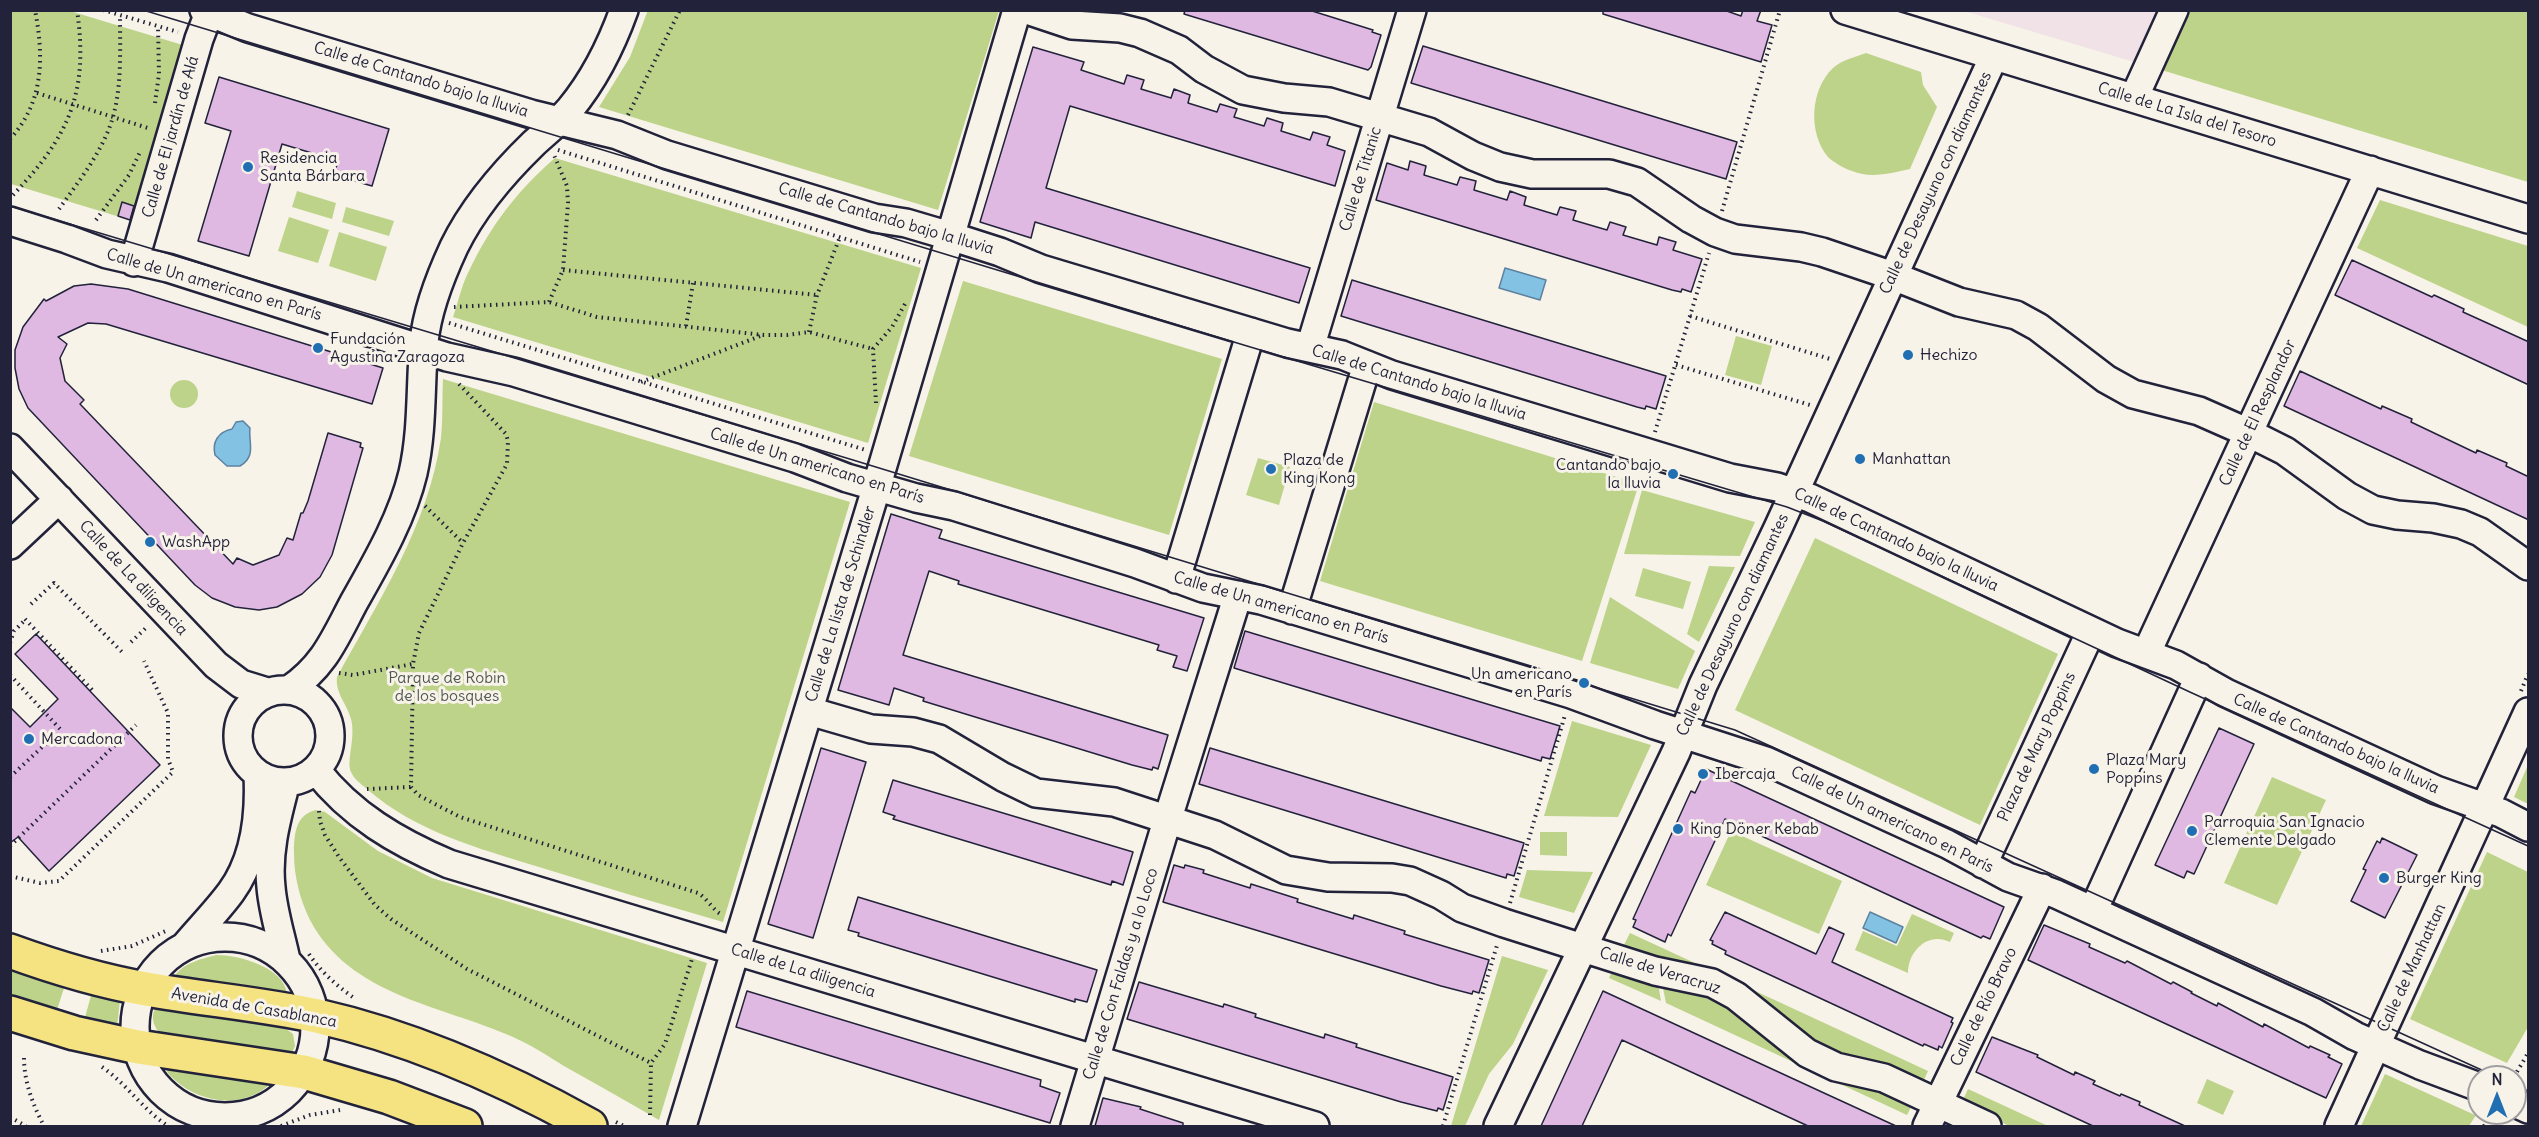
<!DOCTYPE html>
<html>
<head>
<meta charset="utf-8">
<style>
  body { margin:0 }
  #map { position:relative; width:2539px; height:1137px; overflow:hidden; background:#f7f3e8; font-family:Delius,sans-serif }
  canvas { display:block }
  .frame { position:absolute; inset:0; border:12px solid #22223b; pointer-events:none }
  .north { position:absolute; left:2467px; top:1065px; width:60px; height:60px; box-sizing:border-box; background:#f7f3e8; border:2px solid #a29fa3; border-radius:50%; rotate:0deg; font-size:16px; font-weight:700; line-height:24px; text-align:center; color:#22223b }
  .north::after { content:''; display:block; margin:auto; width:21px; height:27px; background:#1f6fb2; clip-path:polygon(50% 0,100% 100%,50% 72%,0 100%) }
</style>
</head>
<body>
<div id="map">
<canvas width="2539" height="1137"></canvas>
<div class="frame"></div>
<div class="north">N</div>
</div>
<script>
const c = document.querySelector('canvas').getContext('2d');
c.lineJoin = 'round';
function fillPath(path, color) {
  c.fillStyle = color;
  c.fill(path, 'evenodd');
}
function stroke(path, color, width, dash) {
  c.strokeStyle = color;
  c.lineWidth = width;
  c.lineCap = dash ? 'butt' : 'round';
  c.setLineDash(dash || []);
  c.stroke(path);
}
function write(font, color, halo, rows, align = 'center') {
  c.font = font + ' Delius,sans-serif';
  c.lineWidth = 6;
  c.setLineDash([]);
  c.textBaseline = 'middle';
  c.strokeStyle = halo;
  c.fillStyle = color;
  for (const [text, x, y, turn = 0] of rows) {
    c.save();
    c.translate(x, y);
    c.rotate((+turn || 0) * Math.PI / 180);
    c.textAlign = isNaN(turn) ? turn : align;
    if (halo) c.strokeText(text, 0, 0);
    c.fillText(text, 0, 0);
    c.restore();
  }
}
const built = new Path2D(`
  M1964,11H2165L2141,64Z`);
const green = new Path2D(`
  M648,10L999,11L938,210L599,107L630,57Z
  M10,11H70L186,46L133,221L11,184Z
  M2182,11H2528V182L2155,68Z
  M1866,53L1921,72L1923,85L1937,107L1910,169C1891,173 1871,179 1852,171C1845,169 1833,162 1828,157C1808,133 1810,90 1833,68C1842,60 1855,57 1866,53Z
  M555,158L921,268L868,443L453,317C458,303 461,287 468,273C489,227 518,190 555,158Z
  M297,191L336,203L332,219L292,207Z
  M2380,200L2528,246V327L2357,248Z
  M346,207L394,221L389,236L342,222Z
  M289,217L329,230L318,263L278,251Z
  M339,232L387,247L376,281L329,266Z
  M963,281L1222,359L1169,535L909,456Z
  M1736,336L1772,346L1761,385L1725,375Z
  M443,379L850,502L723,922C661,904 600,886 539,867C478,848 416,832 367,789C361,784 354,779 351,772C346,762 356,737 351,719C347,704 335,693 337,677C379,600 428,526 441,438C443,419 442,398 443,379Z
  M170 394a14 14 0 1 1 28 0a14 14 0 1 1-28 0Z
  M1374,402L1639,484L1582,661L1320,581Z
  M1258,458L1290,467L1279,505L1246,495Z
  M1642,490L1755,522L1740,556L1624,554Z
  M1815,538L2058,654L1980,825L1735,710Z
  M1709,566L1735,567L1699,642L1687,634Z
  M1643,568L1691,582L1683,609L1635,596Z
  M1610,597L1695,651L1678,689L1590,663Z
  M1572,721L1651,745L1618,817L1544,816Z
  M2528,765V804L2514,797Z
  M2272,777L2326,800L2277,905L2224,883Z
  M316,810L325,812L378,851L432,878L707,963L659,1120C628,1102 596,1084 564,1066C548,1056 531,1045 513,1037C441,1005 350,996 310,920C300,900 294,876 294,854C294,835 295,815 316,810Z
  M1731,831L1842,881L1819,934L1706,885Z
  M1540,832H1567V856L1540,855Z
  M2487,852L2528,872V1027L2507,1063L2410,1019Z
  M1527,870L1593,872L1574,913L1519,897Z
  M1912,914L1954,933L1950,942C1928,931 1908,951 1908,973L1855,950L1863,931L1897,946Z
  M1630,933L1928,1071L1922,1084L1848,1059L1624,945Z
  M216,955C239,955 284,967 287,994L174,978C181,963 202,959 216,955Z
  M1502,956L1548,970L1513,1044L1489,1074L1465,1126H1451Z
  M1615,965L1658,983L1661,1001L1609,978Z
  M11,967L65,985L56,1013L11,997Z
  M1662,983L1694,990L1723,1003L1777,1049L1805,1066L1861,1083L1913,1103L1907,1115L1666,1003Z
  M92,992L120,1000L117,1027L84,1021Z
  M156,1007L280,1024L293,1034L295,1046L291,1055L162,1035C153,1027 150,1017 156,1007Z
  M169,1067L269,1083V1085C239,1112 191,1101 167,1072Z
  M2385,1074L2475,1115H2476L2469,1126H2361Z
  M2207,1079L2234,1091L2223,1115L2197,1103Z
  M1968,1089L2048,1126H2009L1962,1102Z`);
const water = new Path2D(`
  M1505,268L1546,280L1540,300L1499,288Z
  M243,421L250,428C248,442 257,456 240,466H227L215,455C212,442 218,432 232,429L236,422Z
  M1870,912L1903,927L1896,943L1863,928Z`);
const building = new Path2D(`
  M1185,10H1309L1373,30L1372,32L1381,35L1371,67L1368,70L1184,14Z
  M1603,10H1724L1741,16L1743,10H1761L1757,21L1772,25L1761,62L1603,14Z
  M1423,46L1737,142L1726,179L1411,83Z
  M1033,47L1084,62L1081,70L1124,84L1127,75L1144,80L1141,89L1171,98L1174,89L1190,95L1188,103L1217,112L1220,104L1237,109L1234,117L1264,126L1267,118L1283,123L1281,131L1310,140L1313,132L1330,137L1327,145L1345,151L1335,186L1070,106L1046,188L1310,268L1299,303L1035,222L1031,238L980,222Z
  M219,77L389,129L372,186L334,175L338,161L282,144L249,256L198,241L231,131L205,123Z
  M1410,161L1426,166L1424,175L1457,185L1460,177L1476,181L1474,190L1507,200L1510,191L1526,197L1524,205L1557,215L1560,207L1576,211L1573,220L1607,230L1610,222L1626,227L1623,235L1657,245L1659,237L1676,242L1673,250L1702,259L1691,292L1682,289L1681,292L1672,290L1376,200L1387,163L1408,170Z
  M122,202L134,206L130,220L118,216Z
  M2352,260L2432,297L2434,295L2464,309L2463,312L2529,342V385L2335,295Z
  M1352,280L1666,376L1656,409L1646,406L1645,409L1637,407L1341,316Z
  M91,284L128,289L383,368L372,404L106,324L88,323L58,337L67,344L60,358L65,381L84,400L80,404L233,564L237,558L253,565L279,555L287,538L293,540L301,513H303L308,501L328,433L361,443L360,447L363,448L332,555L320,577L302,594L277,607L259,610L235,607L212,598L195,585L28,408L19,389L15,368V350L23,327L44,299L46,301L74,286Z
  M2300,371L2381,409L2382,406L2412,419L2411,422L2476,453L2477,450L2507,463L2506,466L2529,477V520L2284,406Z
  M891,514L942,530L939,538L1204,618L1187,671L1173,667L1177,656L1157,650L1159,645L958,584L959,581L929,571L903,655L1168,735L1158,769L1153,767L1152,770L1132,765L923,701L924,698L894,688L889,705L838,690Z
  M1245,631L1560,726L1550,759L1542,757L1541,761L1234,668Z
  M36,634L160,765L49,871L18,837L10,843V707L30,727L58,699L15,654Z
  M2219,728L2254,744L2194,874L2187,871L2184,878L2155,865Z
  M821,748L866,762L813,938L768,924Z
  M1210,748L1524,843L1514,876L1507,874L1506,878L1199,784Z
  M1706,769L2004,907L1990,939L1983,936L1981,938L1725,819L1671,936L1668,934L1665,942L1633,927L1636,920L1633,919L1691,791L1695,793Z
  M893,780L1133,852L1123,885L1112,881L1111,885L893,819L895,816L883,812Z
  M2382,838L2417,855L2385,918L2351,901L2366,870L2363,869L2377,841L2380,843Z
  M1174,865L1184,868L1185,865L1204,870L1203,873L1250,888L1251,884L1298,899L1297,902L1353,919L1354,915L1405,931L1404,934L1489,960L1479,993L1473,991L1472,994L1441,986L1163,902Z
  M858,897L1097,970L1087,1002L1075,999V1002L858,936L859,933L848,930Z
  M1725,912L1816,954L1829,927L1844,934L1832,962L1953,1018L1951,1022L1953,1023L1942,1048L1939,1046L1938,1050L1924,1044L1923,1046L1725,954L1726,951L1712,944L1713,941L1710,940Z
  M2044,925L2090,944L2089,947L2125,963L2127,961L2171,984L2173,982L2192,992L2191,993L2217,1006L2218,1003L2263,1027L2264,1024L2309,1048L2310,1046L2330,1055L2328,1057L2342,1064L2326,1098L2028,960Z
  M1139,982L1223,1007L1224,1004L1256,1014L1255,1017L1324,1038L1325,1034L1357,1044L1356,1047L1453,1077L1443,1110L1438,1108L1437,1111L1401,1102L1127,1019Z
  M747,991L1041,1080L1040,1086L1060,1093L1050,1123L736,1027Z
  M1603,991L1824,1093L1896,1126H1808L1622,1040L1582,1126H1541Z
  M1992,1037L2038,1055L2037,1057L2074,1075L2075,1072L2095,1081L2093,1084L2120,1096L2121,1094L2140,1102L2139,1105L2185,1126H2093L1976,1072Z
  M1103,1098L1141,1107L1140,1109L1183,1123V1126H1095Z`);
const path = new Path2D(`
  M103,10L178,32
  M37,93L151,129
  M155,103L159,74L158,26
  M628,115L680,10
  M10,139C44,102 44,57 35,10
  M558,150L920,262
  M13,195C69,136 89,93 77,10
  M59,209C79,181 103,151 113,117C122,85 120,48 120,15
  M1722,211L1780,10
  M96,220L129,175L141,150
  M563,270L817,295
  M549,302L563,270L568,203L567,186L554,155
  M454,307L549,302L597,317L764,335H787L809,332L873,349
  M1690,316L1830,359
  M449,323L866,450
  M686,326L693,283
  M809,332L817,295L840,237
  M1676,365L1810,405
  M641,382L763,335
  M459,384L506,434L508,441L507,464L463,543L419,633L413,664L411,787L418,795L460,817L698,893C708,899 714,912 723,915
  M876,403L873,349L892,327L905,304
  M1655,432L1709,253
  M425,506L463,543
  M31,604L54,583L123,653
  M25,619L95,693
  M131,642L148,626
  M10,643L14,631L24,621
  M339,673L353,675L413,664
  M10,675L60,729
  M2521,691L2528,674
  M10,777L53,737
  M367,789L411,787
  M319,811L320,821L325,835L339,857L375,905L391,919L467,969L651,1063
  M10,846L136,725
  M10,876L40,883L59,881L173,772L168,759V713L144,661
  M1510,903L1565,715
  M101,951L132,946L168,930
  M309,954C321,972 336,985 354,998
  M24,1058C24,1082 33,1105 44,1126
  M102,1067C127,1084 143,1110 168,1126
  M2514,1077L2528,1053
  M650,1115L651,1063L665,1044L692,959
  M10,1117L26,1126
  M616,1122L624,1126
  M281,1126L310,1115L340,1110
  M1443,1126L1498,942
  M2484,1126L2492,1113`);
const minor = new Path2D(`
  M204,10L248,28L531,114L617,135L667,155L874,218L906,223L950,236L1000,252L1041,269L1287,343L1342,355L1392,375L1730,478L1777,487L1810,498L2117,643L2176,665L2226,693L2436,790L2501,813L2528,827
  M1027,10L1072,25L1120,28L1140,33L1179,50L1204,69L1243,90L1284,98L1329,102L1429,132L1473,156L1500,167L1532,174H1609L1637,182L1691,219L1715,232L1735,239L1801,247L1822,252L1893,276L1959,302L2016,315L2038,327L2106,379L2133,394L2199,411L2249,433L2285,451L2347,496L2373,510L2397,515L2433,518L2461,524L2480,532L2528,566
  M1845,10L2528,219
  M2134,98L2174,10
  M10,221L67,239L107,254L168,268L447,357L514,372L795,458L847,478L916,498L954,506L1135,563L1203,588L1261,600L1571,694L1655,725L1766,761L1947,844L2008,877L2056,894L2313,1012L2355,1036L2420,1065L2479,1087
  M134,262L199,39L210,10
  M1310,348L1412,10
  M10,448L216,665L241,684L267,692
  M10,545L59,499
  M1176,579L1251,332
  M1292,610L1367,365
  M2146,654L2370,170
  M238 736a46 46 0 1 1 92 0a46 46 0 1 1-92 0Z
  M289,690C324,666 334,640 353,604C376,563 402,519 413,473C423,429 420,386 424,342C427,311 441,275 454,247C473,208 502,174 534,143C546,132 559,122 570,109C594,80 611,46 624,10
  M809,711L871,729L913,732L939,739L1003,777L1036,793L1114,802L1215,835L1286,870L1328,877L1392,878L1410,881L1441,895L1462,908L1504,923L1655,971L1712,983L1736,996L1807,1053L1836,1067L1884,1078L1987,1126
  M316,770C351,815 397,842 449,864L1315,1126
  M286,782C277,817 267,851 271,887C273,912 281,936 286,960
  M1983,864L2091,631
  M2093,911L2199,677
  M135 1027a90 90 0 1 1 180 0a90 90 0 1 1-180 0Z
  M185,946C200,928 217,911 231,892C255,859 260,815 258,775
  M2515,1103L2528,1109
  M682,1126L872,502L1017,10
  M1075,1126L1167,821L1238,595
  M1498,1126L1676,752L1703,685L1778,528L1994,56
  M1927,1126L2042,888
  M2339,1126L2528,712`);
const major = new Path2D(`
  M10,951C54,967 100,981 146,989C203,999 261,1004 317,1016C414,1038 504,1078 590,1126
  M10,1013L74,1033L138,1047L304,1072L389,1097L465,1126`);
const tram = new Path2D(`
  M143,10L1247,346L1787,507L1823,521L2192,693L2528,846
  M10,206L853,460L1735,730L2497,1077
  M2515,1085L2528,1091`);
const markers = [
  [248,167,6,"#1f6fb2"],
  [318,348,6,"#1f6fb2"],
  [1908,355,6,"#1f6fb2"],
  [1860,459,6,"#1f6fb2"],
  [1271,469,6,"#1f6fb2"],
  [1673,474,6,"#1f6fb2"],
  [150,542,6,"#1f6fb2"],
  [1584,683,6,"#1f6fb2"],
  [29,739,6,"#1f6fb2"],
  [2094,769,6,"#1f6fb2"],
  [1703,774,6,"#1f6fb2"],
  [1678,829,6,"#1f6fb2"],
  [2192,831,6,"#1f6fb2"],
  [2384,878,6,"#1f6fb2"]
];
const streetNames = [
  ["Calle de Cantando bajo la lluvia",421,80,17],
  ["Calle de La Isla del Tesoro",2187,115,17],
  ["Calle de El jardín de Alá",171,137,-74],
  ["Calle de Titanic",1361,179,-73],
  ["Calle de Desayuno con diamantes",1936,183,-65],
  ["Calle de Cantando bajo la lluvia",886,219,16],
  ["Calle de Un americano en París",214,285,16],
  ["Calle de Cantando bajo la lluvia",1419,383,17],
  ["Calle de El Resplandor",2258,413,-65],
  ["Calle de Un americano en París",817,466,17],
  ["Calle de Cantando bajo la lluvia",1896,540,25],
  ["Calle de La diligencia",133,578,47],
  ["Calle de La lista de Schindler",841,604,-73],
  ["Calle de Un americano en París",1281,608,16],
  ["Calle de Desayuno con diamantes",1733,625,-65],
  ["Calle de Cantando bajo la lluvia",2336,744,24],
  ["Plaza de Mary Poppins",2037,747,-65],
  ["Calle de Un americano en París",1892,820,26],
  ["Calle de Manhattan",2412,968,-65],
  ["Calle de La diligencia",803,971,17],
  ["Calle de Veracruz",1660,971,17],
  ["Calle de Con Faldas y a lo Loco",1121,974,-73],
  ["Calle de Río Bravo",1984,1007,-64],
  ["Avenida de Casablanca",254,1008,10]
];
const poiNames = [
  ["Residencia",260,158],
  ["Santa Bárbara",260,176],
  ["Fundación",330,339],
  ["Agustina Zaragoza",330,357],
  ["Hechizo",1920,355],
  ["Manhattan",1872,459],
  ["Plaza de",1283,460],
  ["King Kong",1283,478],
  ["Cantando bajo",1661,465,"right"],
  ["la lluvia",1661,483,"right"],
  ["WashApp",162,542],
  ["Un americano",1572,674,"right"],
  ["en París",1572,692,"right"],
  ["Mercadona",41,739],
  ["Plaza Mary",2106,760],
  ["Poppins",2106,778],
  ["Ibercaja",1715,774],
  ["Parroquia San Ignacio",2204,822],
  ["Clemente Delgado",2204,840],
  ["King Döner Kebab",1690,829],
  ["Burger King",2396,878]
];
const parkNames = [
  ["Parque de Robin",447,678],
  ["de los bosques",447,696]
];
fillPath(built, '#f0e2e6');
fillPath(green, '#bdd389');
fillPath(water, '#84c2e4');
stroke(water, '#5d82a0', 1.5);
fillPath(building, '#dfb9e2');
stroke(building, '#22223b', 1.5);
stroke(minor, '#22223b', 32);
stroke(major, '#22223b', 38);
stroke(path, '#22223b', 4, [1.5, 4.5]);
stroke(minor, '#f7f3e8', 27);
stroke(major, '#f5e382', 33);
stroke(tram, '#22223b', 1.5);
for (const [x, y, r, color] of markers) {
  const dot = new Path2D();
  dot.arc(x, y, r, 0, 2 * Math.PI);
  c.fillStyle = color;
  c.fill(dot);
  stroke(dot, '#f7f3e8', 2);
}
write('16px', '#22223b', '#f7f3e8', streetNames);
write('16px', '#22223b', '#f7f3e8', poiNames, 'left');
write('16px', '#505752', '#f7f3e8', parkNames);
</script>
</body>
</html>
